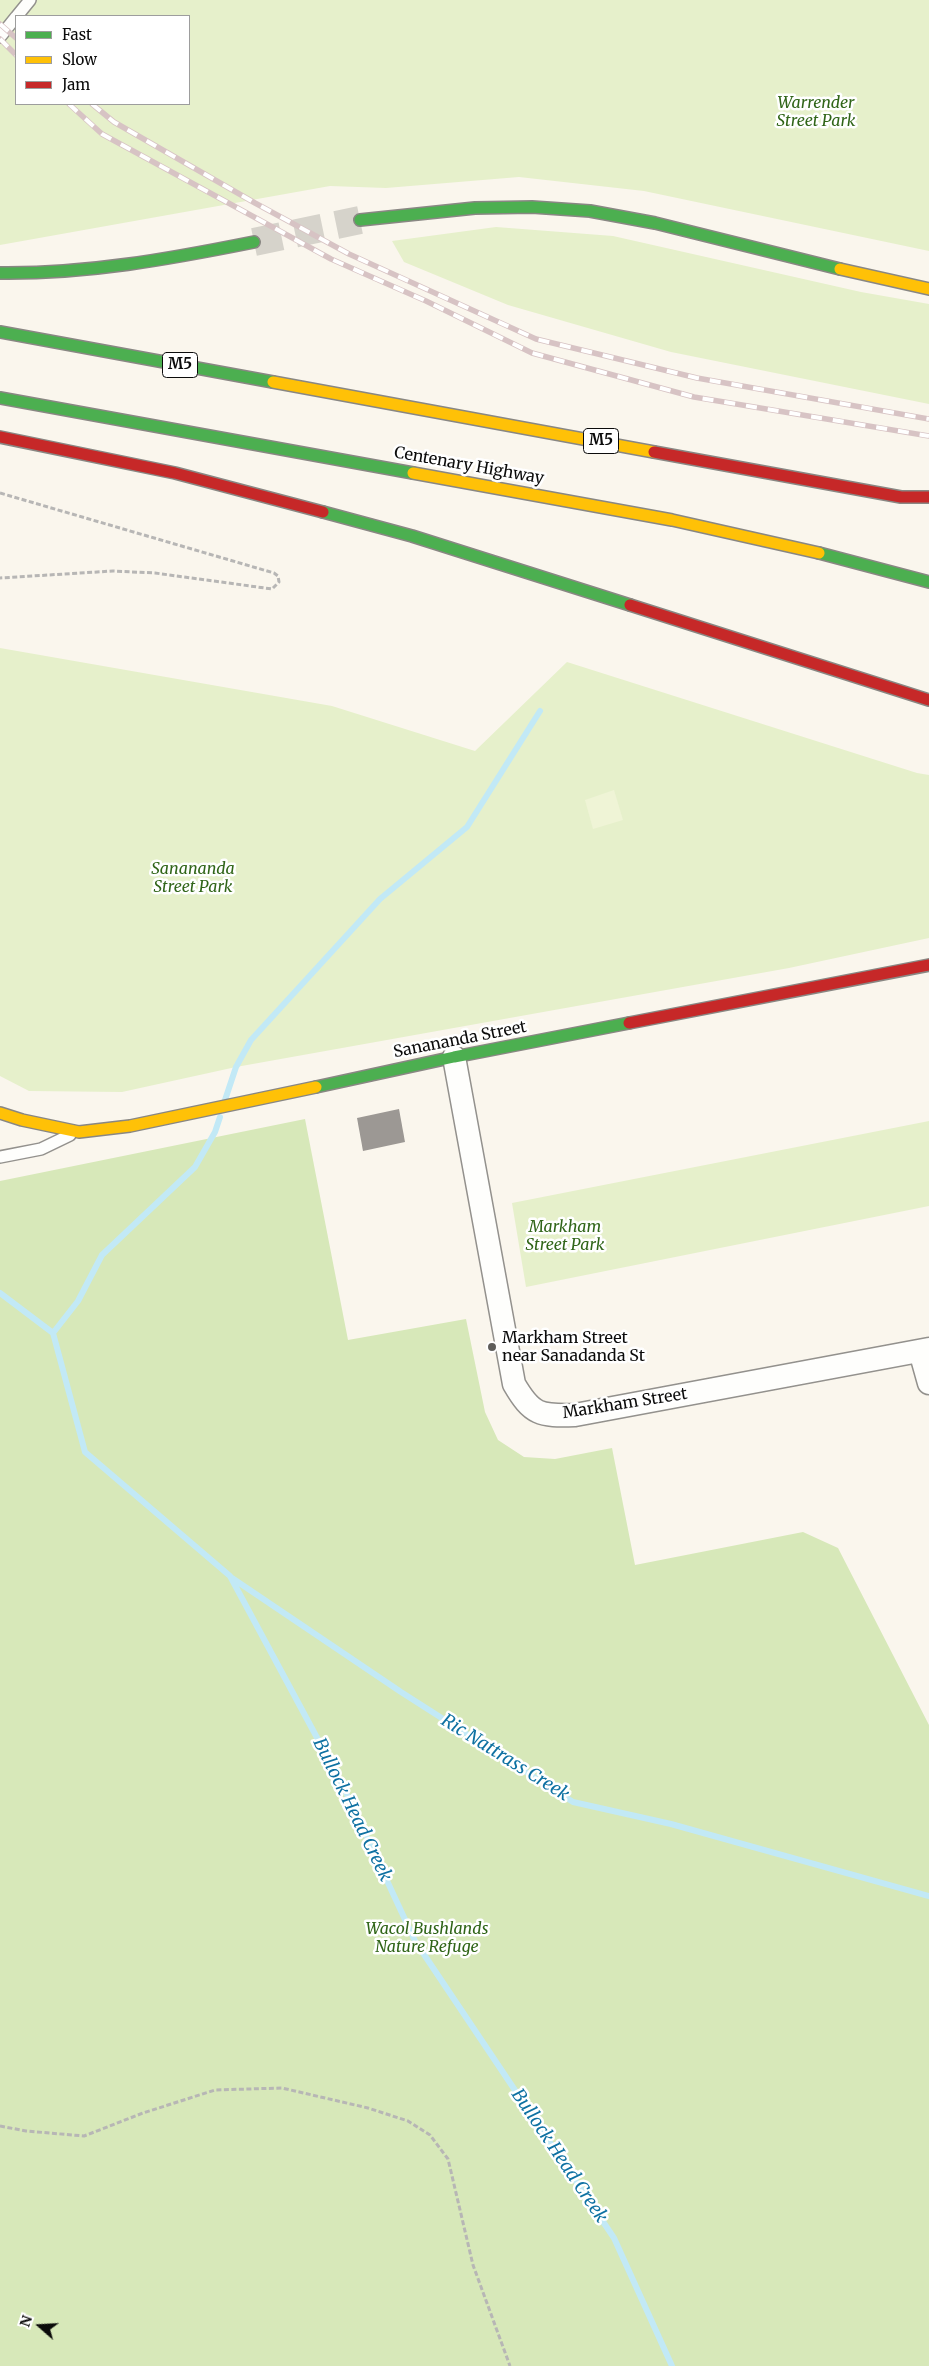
<!DOCTYPE html>
<html>
<head>
<meta charset="utf-8">
<style>
  body { margin:0 }
  #map { position:relative; width:929px; height:2366px; overflow:hidden; background:#faf6ed; font-family:Merriweather,serif }
  canvas { display:block }
  .legend { position:absolute; left:15px; top:15px; width:175px; height:90px; box-sizing:border-box; background:#fff; border:1px solid #9d9d9d; margin:0; padding:6px 9px; list-style:none; font-size:15px; color:#0b0b0b }
  .legend li { display:flex; align-items:center; gap:10px; height:25px }
  .legend b { width:25px; border:1px solid #9d9d9d }
  .north { position:absolute; left:15px; top:2301px; width:50px; height:50px; -webkit-text-stroke:4px #fff; paint-order:stroke; rotate:289deg; font-size:14px; font-weight:700; line-height:20px; text-align:center; color:#0b0b0b }
  .north::after { content:''; display:block; margin:auto; width:18px; height:22px; background:#0b0b0b; clip-path:polygon(50% 0,100% 100%,50% 72%,0 100%) }
</style>
</head>
<body>
<div id="map">
<canvas width="929" height="2366"></canvas>
<ul class="legend">
<li><b style="height:6px;background:#4caf50"></b>Fast</li>
<li><b style="height:6px;background:#ffc107"></b>Slow</li>
<li><b style="height:6px;background:#c62828"></b>Jam</li>
</ul>
<div class="north">N</div>
</div>
<script>
const c = document.querySelector('canvas').getContext('2d');
c.lineJoin = 'round';
function fillPath(path, color) {
  c.fillStyle = color;
  c.fill(path, 'evenodd');
}
function stroke(path, color, width, dash) {
  c.strokeStyle = color;
  c.lineWidth = width;
  c.lineCap = dash ? 'butt' : 'round';
  c.setLineDash(dash || []);
  c.stroke(path);
}
function write(font, color, halo, rows, align = 'center') {
  c.font = font + ' Merriweather,serif';
  c.lineWidth = 5;
  c.setLineDash([]);
  c.textBaseline = 'middle';
  c.strokeStyle = halo;
  c.fillStyle = color;
  for (const [text, x, y, turn = 0] of rows) {
    c.save();
    c.translate(x, y);
    c.rotate((+turn || 0) * Math.PI / 180);
    c.textAlign = isNaN(turn) ? turn : align;
    if (halo) c.strokeText(text, 0, 0);
    c.fillText(text, 0, 0);
    c.restore();
  }
}
const green = new Path2D(`
  M0,0H929V251L644,191L519,177L386,188L330,186L0,245ZM16,16H189V104H16Z
  M496,227L613,236L861,292L929,304V404L671,352L508,305L404,262L392,241Z
  M0,648L332,706L475,751L567,662L917,773L929,775V938L789,968L236,1067L122,1092L29,1091L0,1076Z
  M929,1121V1206L526,1287L512,1203Z`);
const forest = new Path2D(`
  M305,1119L348,1340L466,1319L485,1412L498,1440L524,1457L555,1459L612,1448L635,1565L803,1532L838,1548L929,1725V2366H0V1181Z`);
const pitch = new Path2D(`
  M614,790L623,820L593,829L585,800Z`);
const stream = new Path2D(`
  M225,1100L236,1067L251,1040L380,899L467,827L540,711
  M0,1293L53,1333L85,1452L230,1576L343,1786L415,1941L614,2238L672,2366
  M53,1333L78,1301L102,1255L195,1167L215,1132L220,1117
  M232,1578L401,1692L573,1802L671,1824L929,1896`);
const building = new Path2D(`
  M399,1109L405,1142L363,1151L357,1118Z`);
const highwayTunnel = new Path2D(`
  M254,242L360,220`);
const path = new Path2D(`
  M0,493L274,573L278,576L279,582L272,589L155,573L113,571L0,578
  M0,2126L26,2131L84,2136L143,2113L215,2090L282,2088L368,2108L408,2121L430,2135L448,2159L473,2265L510,2366`);
const lane = new Path2D(`
  M17,16L30,0
  M0,37L16,17
  M0,1157L41,1149L70,1135`);
const street = new Path2D(`
  M454,1057L514,1384C532,1415 540,1416 575,1415L929,1349
  M920,1351L929,1383`);
const fast = new Path2D(`
  M360,220L475,208L532,207L590,211L655,223L840,269
  M0,273C87,274 169,259 254,242
  M0,332L273,382
  M0,398L413,473
  M323,512L412,536L630,605
  M819,553L929,582
  M316,1087L454,1057L629,1023`);
const slow = new Path2D(`
  M840,269L929,289
  M273,382L654,452
  M413,473L672,520L819,553
  M0,1113L22,1120L79,1132L130,1126L316,1087`);
const jam = new Path2D(`
  M0,437L175,473L323,512
  M654,452L901,497H929
  M630,605L929,700
  M629,1023L929,965`);
const rail = new Path2D(`
  M0,24L16,38
  M0,39L16,55
  M69,104L102,134L331,259L426,301L532,353L694,397L929,436
  M92,104L114,122L255,203L349,254L536,339L697,378L929,419`);
const markers = [
  [492,1347,5,"#5f5d5a"]
];
const shields = [
  [180,365,35],
  [601,441,35]
];
const shieldNames = [
  ["M5",180,365],
  ["M5",601,441]
];
const parkNames = [
  ["Warrender",816,103],
  ["Street Park",816,121],
  ["Sanananda",193,869],
  ["Street Park",193,887],
  ["Markham",565,1227],
  ["Street Park",565,1245],
  ["Wacol Bushlands",427,1929],
  ["Nature Refuge",427,1947]
];
const streetNames = [
  ["Centenary Highway",469,466,10],
  ["Sanananda Street",460,1040,-11],
  ["Markham Street",625,1404,-9]
];
const poiNames = [
  ["Markham Street",502,1338],
  ["near Sanadanda St",502,1356]
];
const waterNames = [
  ["Ric Nattrass Creek",505,1758,32],
  ["Bullock Head Creek",352,1810,64],
  ["Bullock Head Creek",559,2156,56]
];
fillPath(green, '#e6f0cb');
fillPath(forest, '#d7e8b9');
fillPath(pitch, '#eff4d6');
stroke(stream, '#c2e9f6', 6);
fillPath(building, '#9c9894');
stroke(highwayTunnel, '#d6d3cb', 28, [28, 14]);
stroke(lane, '#93918d', 14);
stroke(street, '#93918d', 25);
stroke(fast, '#898783', 14);
stroke(slow, '#898783', 14);
stroke(jam, '#898783', 14);
stroke(path, '#b7b6b5', 3, [5, 2.5]);
stroke(lane, '#fefefc', 11);
stroke(street, '#fefefc', 22);
stroke(fast, '#4caf50', 11);
stroke(slow, '#ffc107', 11);
stroke(jam, '#c62828', 11);
stroke(rail, '#d7c3c4', 5.5);
stroke(rail, '#fff', 4, [11]);
for (const [x, y, r, color] of markers) {
  const dot = new Path2D();
  dot.arc(x, y, r, 0, 2 * Math.PI);
  c.fillStyle = color;
  c.fill(dot);
  stroke(dot, '#fff', 2);
}
for (const [x, y, w] of shields) {
  const box = new Path2D();
  box.roundRect(x - w / 2, y - 12.5, w, 25, 4);
  c.fillStyle = '#fff';
  c.fill(box);
  stroke(box, '#0b0b0b', 1);
}
write('bold 15px', '#0b0b0b', null, shieldNames);
write('italic 16px', '#306518', '#fff', parkNames);
write('16px', '#0b0b0b', '#fff', streetNames);
write('16px', '#0b0b0b', '#fff', poiNames, 'left');
write('italic 18px', '#0e71a2', '#fff', waterNames);
</script>
</body>
</html>
